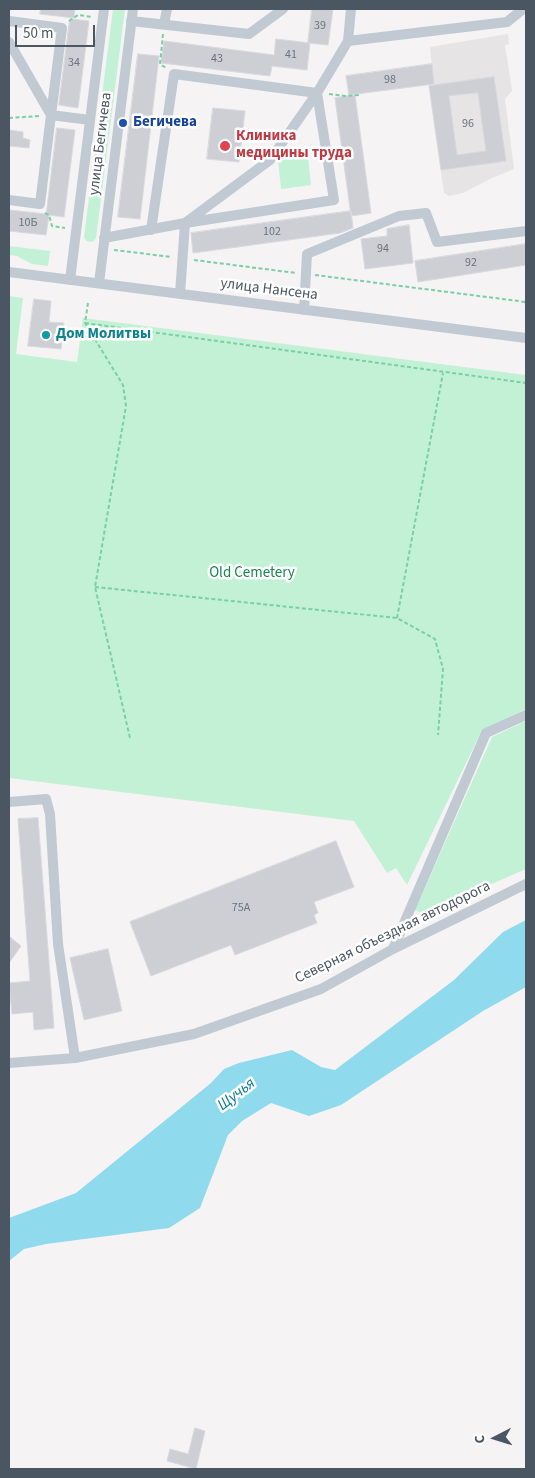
<!DOCTYPE html>
<html>
<head>
<meta charset="utf-8">
<style>
  body { margin:0 }
  #map { position:relative; width:535px; height:1478px; overflow:hidden; background:#f5f3f3; font-family:"Source Sans 3",sans-serif }
  canvas { display:block }
  .frame { position:absolute; inset:0; border:10px solid #4a5661; pointer-events:none }
  .north { position:absolute; left:470px; top:1413px; width:50px; height:50px; -webkit-text-stroke:4px #fff; paint-order:stroke; rotate:265deg; font-size:14px; font-weight:700; line-height:20px; text-align:center; color:#4a5661 }
  .north::after { content:''; display:block; margin:auto; width:18px; height:22px; background:#4a5661; clip-path:polygon(50% 0,100% 100%,50% 72%,0 100%) }
  .scale { position:absolute; left:15px; top:25px; width:80px; height:22px; box-sizing:border-box; border:2px solid #4a5661; border-top:0; padding-left:6px; font-size:15px; line-height:18px; white-space:nowrap; color:#4a5661; -webkit-text-stroke:4px #fff; paint-order:stroke }
</style>
</head>
<body>
<div id="map">
<canvas width="535" height="1478"></canvas>
<div class="frame"></div>
<div class="north">С</div>
<div class="scale">50 m</div>
</div>
<script>
const c = document.querySelector('canvas').getContext('2d');
c.lineJoin = 'round';
function fillPath(path, color) {
  c.fillStyle = color;
  c.fill(path, 'evenodd');
}
function stroke(path, color, width, dash) {
  c.strokeStyle = color;
  c.lineWidth = width;
  c.lineCap = dash ? 'butt' : 'round';
  c.setLineDash(dash || []);
  c.stroke(path);
}
function write(font, color, halo, rows, align = 'center') {
  c.font = font + ' "Source Sans 3",sans-serif';
  c.lineWidth = 5;
  c.setLineDash([]);
  c.textBaseline = 'middle';
  c.strokeStyle = halo;
  c.fillStyle = color;
  for (const [text, x, y, turn = 0] of rows) {
    c.save();
    c.translate(x, y);
    c.rotate((+turn || 0) * Math.PI / 180);
    c.textAlign = isNaN(turn) ? turn : align;
    if (halo) c.strokeText(text, 0, 0);
    c.fillText(text, 0, 0);
    c.restore();
  }
}
const education = new Path2D(`
  M508,34L509,44L505,45L512,91L505,99L514,169L492,178L463,193L449,196L444,193L429,86L434,85L430,47Z`);
const green = new Path2D(`
  M113,9H125L96,238C93,244 86,243 84,237Z
  M308,157L311,185L281,189L278,160Z
  M9,246L50,251L48,266L32,264L17,256L9,255Z
  M9,296L23,298L16,354L77,362L83,318L526,375V709L481,732L407,885L396,868L387,873L354,821L9,778Z
  M526,721V869L423,914L415,910L492,737Z`);
const water = new Path2D(`
  M526,920V987L483,1011L341,1105L309,1116L271,1103L242,1121L228,1135L200,1208L169,1228L46,1244L24,1249L9,1261V1218L76,1193L211,1083L224,1069L239,1063L292,1050L321,1067L335,1070L454,980L503,932Z`);
const building = new Path2D(`
  M41,9H75L74,18L40,14Z
  M312,9H333L328,45L308,43Z
  M70,19L89,21L78,108L59,105Z
  M276,39L310,43L307,70L272,66L270,76L161,63L164,41L274,55Z
  M138,54L159,56L140,219L118,217Z
  M432,64L434,84L349,95L346,76Z
  M494,77L506,161L441,170L429,86ZM478,93L486,151L457,155L449,96Z
  M355,95L371,213L351,216L335,98Z
  M213,108L245,111L239,162L207,159Z
  M57,128L75,130L64,217L49,215L46,235L9,231V210L46,214Z
  M9,130L23,132V138L30,140L29,148L9,146Z
  M351,211L353,228L340,233L193,253L191,233Z
  M409,225L413,263L365,269L361,239L387,236V229Z
  M526,244V265L418,282L415,261Z
  M34,299L51,301L49,322L64,323L61,349L28,346Z
  M38,818L54,1028L34,1030L33,1012L12,1014L9,983L30,981L18,819Z
  M336,841L354,887L314,902L318,913L314,915L317,923L235,955L231,945L151,976L130,922Z
  M9,936L21,946L9,963Z
  M108,949L122,1011L84,1020L70,958Z
  M195,1428L205,1431L196,1469L167,1461L170,1449L188,1454Z`);
const path = new Path2D(`
  M69,21L78,15L93,17
  M163,34L160,64L166,68
  M329,94L345,96L359,95
  M9,118L39,116
  M45,213L49,215L52,226L65,228
  M114,250L172,257
  M194,260L296,273
  M315,275L526,302
  M88,303L85,323L123,385L126,406L95,587L130,738
  M85,323L526,383
  M95,587L397,618L435,639L443,669L438,735
  M397,618L443,373`);
const minor = new Path2D(`
  M9,21L62,28L51,115
  M131,21L249,34L283,9
  M164,24L167,9
  M348,41L507,22L523,9
  M9,42L51,115
  M9,200L40,204L51,115L90,120
  M104,238L185,223L270,160L317,93L174,74L151,230
  M9,272L526,338
  M70,280L104,9
  M99,283L133,9
  M180,294L185,223L334,200L317,93L348,41L351,9
  M304,310L307,254L399,216L426,213L437,242L526,231
  M9,802L46,799L50,814L58,944L75,1058
  M393,949L486,733L526,715
  M9,1063L75,1058L194,1034L321,989L393,949L526,884`);
const markers = [
  [123,123,5,"#1a4fb4"],
  [225,146,6,"#e0444e"],
  [46,335,5,"#0f9aa8"]
];
const numberNames = [
  ["39",320,26],
  ["41",291,55],
  ["43",217,59],
  ["34",74,63],
  ["98",390,80],
  ["96",468,124],
  ["10Б",28,223],
  ["102",272,232],
  ["94",383,249],
  ["92",471,263],
  ["75А",241,908]
];
const transitNames = [
  ["Бегичева",133,123]
];
const healthNames = [
  ["Клиника",236,137],
  ["медицины труда",236,154]
];
const streetNames = [
  ["улица Бегичева",101,144,-83],
  ["улица Нансена",269,290,7],
  ["Северная объездная автодорога",393,933,-26]
];
const cultureNames = [
  ["Дом Молитвы",56,335]
];
const parkNames = [
  ["Old Cemetery",252,574]
];
const waterNames = [
  ["Щучья",237,1095,-38]
];
fillPath(education, '#e6e4e5');
fillPath(green, '#c3f1d5');
fillPath(water, '#90daee');
fillPath(building, '#cdcfd5');
stroke(building, '#d7d9de', 1);
stroke(path, '#7ad0a6', 2, [4, 2.5]);
stroke(minor, '#c1cad2', 10);
for (const [x, y, r, color] of markers) {
  const dot = new Path2D();
  dot.arc(x, y, r, 0, 2 * Math.PI);
  c.fillStyle = color;
  c.fill(dot);
  stroke(dot, '#fff', 2);
}
write('12px', '#6b747e', null, numberNames);
write('bold 15px', '#164399', '#fff', transitNames, 'left');
write('bold 15px', '#be3a42', '#fff', healthNames, 'left');
write('15px', '#4a5661', '#fff', streetNames);
write('bold 15px', '#0d838f', '#fff', cultureNames, 'left');
write('15px', '#17864f', '#fff', parkNames);
write('italic 16px', '#0c7c9b', '#fff', waterNames);
</script>
</body>
</html>
